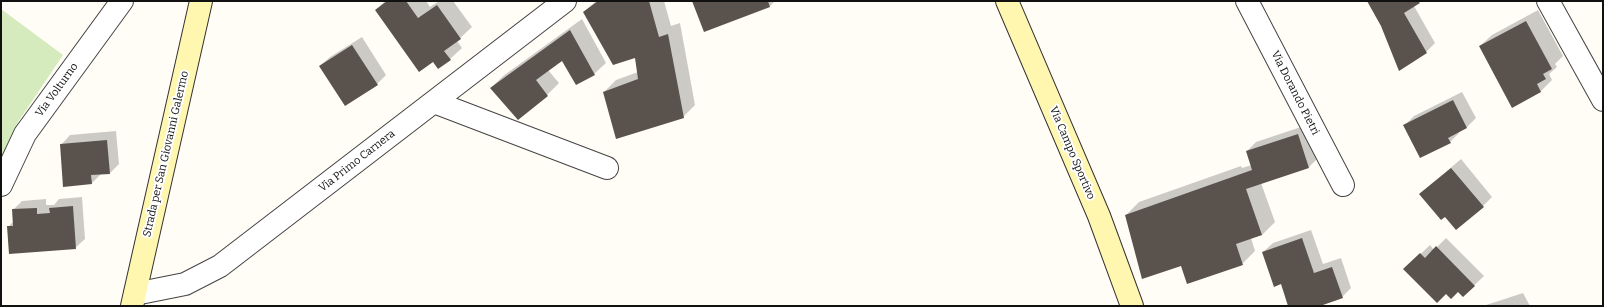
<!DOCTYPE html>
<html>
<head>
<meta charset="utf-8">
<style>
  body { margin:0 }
  #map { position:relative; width:1604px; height:307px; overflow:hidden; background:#fffdf5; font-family:Bitter,serif }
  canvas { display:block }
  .frame { position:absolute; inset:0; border:2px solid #111; pointer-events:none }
</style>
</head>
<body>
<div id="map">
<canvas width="1604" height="307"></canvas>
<div class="frame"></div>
</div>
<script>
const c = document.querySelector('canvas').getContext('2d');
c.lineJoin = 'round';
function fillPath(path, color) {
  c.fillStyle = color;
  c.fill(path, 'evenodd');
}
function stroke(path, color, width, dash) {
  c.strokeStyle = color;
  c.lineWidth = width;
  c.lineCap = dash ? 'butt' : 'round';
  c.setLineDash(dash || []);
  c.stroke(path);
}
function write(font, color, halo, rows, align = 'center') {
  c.font = font + ' Bitter,serif';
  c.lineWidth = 4;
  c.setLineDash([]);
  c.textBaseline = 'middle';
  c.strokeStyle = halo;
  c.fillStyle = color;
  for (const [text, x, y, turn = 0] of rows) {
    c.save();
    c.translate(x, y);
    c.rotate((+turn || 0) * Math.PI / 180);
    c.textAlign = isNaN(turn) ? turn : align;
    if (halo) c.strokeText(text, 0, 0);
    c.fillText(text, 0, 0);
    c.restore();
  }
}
const green = new Path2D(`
  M1,9L63,55L18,122L1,161Z`);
const shadow = new Path2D(`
  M385,1H426L430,7L439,1H453L472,27L457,41L462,48L450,59L433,60L376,10Z
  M596,1H664L671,26L680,23L695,105L683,117L604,92L616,80L638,72L636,56L584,12Z
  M693,1H775L770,6L704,30Z
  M1368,1H1421L1414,6L1435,43L1426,52L1382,25Z
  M1538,10L1563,56L1555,64L1557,67L1549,74L1552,80L1540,92L1480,46L1492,35Z
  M582,19L606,63L594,74L562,60L548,70L559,83L547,95L491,88L503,76Z
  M362,37L386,75L377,84L320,66L330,57Z
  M1462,92L1476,118L1467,127L1458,131L1459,133L1450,142L1405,125L1414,116Z
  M1307,125L1318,158L1309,167L1261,183L1275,222L1262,235L1251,238L1255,251L1242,264H1182L1126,215L1139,202L1241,166L1242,168L1252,165L1247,151L1256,142Z
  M116,131L119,164L110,173L101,174L92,183L61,145L70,135Z
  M1461,159L1492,197L1483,206L1445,215L1420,194Z
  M82,197L85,239L75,248L8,227L14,221L13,210L22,201L46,199V205H54L59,199Z
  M1311,230L1323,264L1341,258L1351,288L1342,297L1317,306H1289L1282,283L1263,252L1273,243Z
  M1446,238L1484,276L1463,296L1458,291L1446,293L1405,269L1430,245L1434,250Z
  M1523,293L1530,306H1483Z`);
const building = new Path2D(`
  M387,1H406L418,18L437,5L461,39L444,51L451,60L438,69L433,62L419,72L375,10Z
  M598,1H649L659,37L668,34L684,118L616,139L603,92L638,79L635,58L613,65L583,12Z
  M692,1H768L770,7L704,32Z
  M1367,1H1418L1420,3L1404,13L1427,53L1399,71L1381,26Z
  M1526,21L1552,69L1543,74L1546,79L1537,84L1541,92L1512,108L1479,46Z
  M570,30L595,75L576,85L562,61L536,80L548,96L518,120L490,88Z
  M352,45L378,85L345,106L319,66Z
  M1453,100L1467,128L1448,138L1451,143L1420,158L1403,125Z
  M1298,134L1309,168L1246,189L1262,235L1236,244L1243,265L1187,284L1181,266L1142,279L1125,215L1252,170L1246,151Z
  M107,140L110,174L91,175L92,184L63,187L60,144Z
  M1451,168L1484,207L1456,230L1445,217L1441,220L1419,194Z
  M73,206L76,249L9,254L7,226H13L12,209L37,208V214L50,213L49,208Z
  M1302,238L1314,273L1332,267L1343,298L1320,306H1288L1281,284L1274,287L1262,252Z
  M1436,246L1475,286L1463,297L1458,292L1451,299L1446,294L1437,303L1403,269L1420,253L1425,258Z`);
const street = new Path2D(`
  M1247,1L1343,185
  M1548,1L1603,100
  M434,102L607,168
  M1,185L25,134L122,1
  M135,294L185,284L220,266L565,1`);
const secondary = new Path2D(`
  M1007,1L1099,216L1132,306
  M132,306L201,1`);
const streetNames = [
  ["Via Volturno",57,90,-54],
  ["Via Dorando Pietri",1295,93,63],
  ["Via Campo Sportivo",1072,153,67],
  ["Strada per San Giovanni Galermo",166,154,-77],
  ["Via Primo Carnera",357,161,-38]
];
fillPath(green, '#d5ebbd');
fillPath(shadow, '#0003');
fillPath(building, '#5a524d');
stroke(street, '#444', 24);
stroke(secondary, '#333', 24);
stroke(street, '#fff', 22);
stroke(secondary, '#fff6b0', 22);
write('11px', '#111', '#fff', streetNames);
</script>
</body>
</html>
